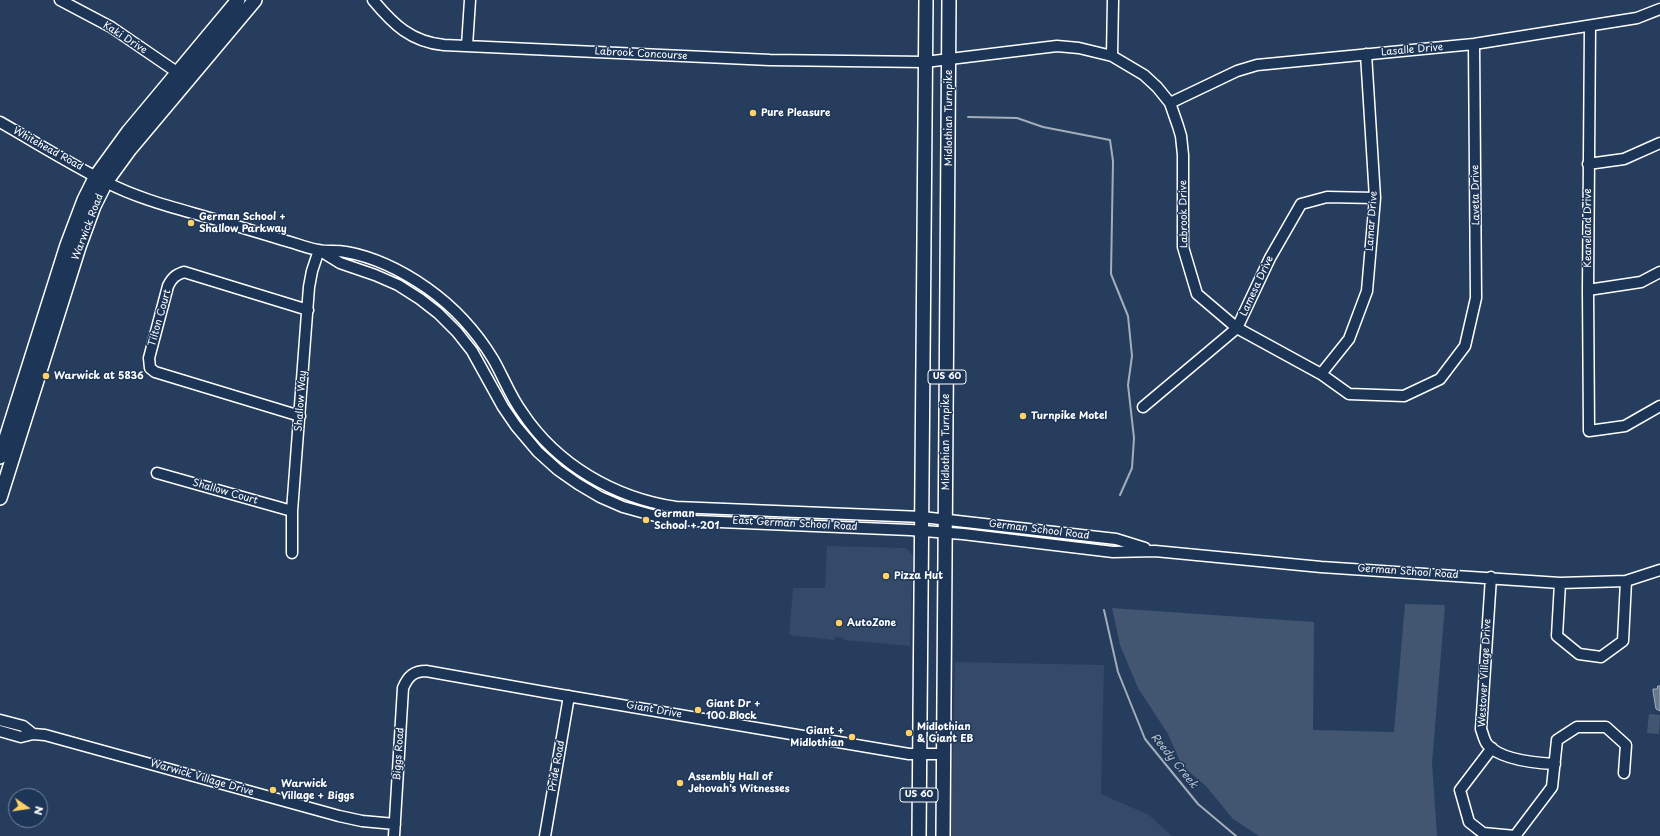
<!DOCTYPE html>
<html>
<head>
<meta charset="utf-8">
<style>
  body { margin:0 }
  #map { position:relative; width:1660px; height:836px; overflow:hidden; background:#263d5e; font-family:"Playpen Sans",sans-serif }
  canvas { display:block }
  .north { position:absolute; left:8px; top:788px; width:40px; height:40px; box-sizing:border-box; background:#1d3557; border:1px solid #77869a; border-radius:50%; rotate:103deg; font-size:11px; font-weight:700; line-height:16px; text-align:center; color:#fff }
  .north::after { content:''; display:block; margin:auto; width:14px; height:18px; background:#ffd166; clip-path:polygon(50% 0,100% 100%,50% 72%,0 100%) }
</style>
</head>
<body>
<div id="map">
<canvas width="1660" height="836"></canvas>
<div class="north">N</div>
</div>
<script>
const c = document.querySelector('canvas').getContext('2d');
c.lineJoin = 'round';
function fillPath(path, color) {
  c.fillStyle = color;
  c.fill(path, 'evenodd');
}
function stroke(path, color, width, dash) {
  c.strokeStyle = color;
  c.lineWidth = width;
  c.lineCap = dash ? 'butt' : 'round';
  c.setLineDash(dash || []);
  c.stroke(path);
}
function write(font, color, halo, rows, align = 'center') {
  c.font = font + ' "Playpen Sans",sans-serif';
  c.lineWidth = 3;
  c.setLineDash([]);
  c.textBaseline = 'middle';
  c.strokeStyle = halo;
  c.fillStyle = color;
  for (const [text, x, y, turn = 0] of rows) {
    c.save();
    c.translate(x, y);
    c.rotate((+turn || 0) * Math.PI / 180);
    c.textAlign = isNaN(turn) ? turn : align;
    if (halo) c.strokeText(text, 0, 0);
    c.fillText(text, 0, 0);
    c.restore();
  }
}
const built = new Path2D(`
  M827,546L906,548L913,556L910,646L844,640L843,638L835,637L834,640L789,635L793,588H825Z
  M955,662L1104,665L1101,794L1149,815L1172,836H951Z`);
const green = new Path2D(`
  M1405,604L1445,605L1432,763L1437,836H1259L1233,819L1206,786L1182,766L1168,734L1138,688L1120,645L1112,608L1314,622L1313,730L1394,732Z
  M1649,714L1660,715L1659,734L1647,733Z`);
const water = new Path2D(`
  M1658,686H1660V711L1656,709L1653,691V689H1657Z`);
const stream = new Path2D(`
  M968,117L1017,118L1043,127L1110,140L1113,161L1111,274L1128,316L1132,356L1128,385L1134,438L1132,468L1120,495
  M1104,610L1118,672L1145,739L1198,804L1236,836`);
const minor = new Path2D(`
  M60,0L111,27L184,77
  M373,0C393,24 411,42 444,45L770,60L925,62L1057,46L1079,48L1112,56L1144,75L1157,87L1170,103L1178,126L1181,136L1183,155V247L1197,294L1237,328L1321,374L1349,394L1404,396L1440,379L1465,346L1476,298L1474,44
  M1590,26L1588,290L1589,431L1625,426L1660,406
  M467,46L470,0
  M1112,56L1113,0
  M1170,103L1237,71L1257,65L1474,44L1637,18L1660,9
  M0,122C35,142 70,164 106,182C140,200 180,209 217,220C239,227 261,233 283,240C295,243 306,248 318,250C327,252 337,250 346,252C374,257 404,272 427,288C454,307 476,331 493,359C503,376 510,396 522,412C557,465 615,498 676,507L922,517L1116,539L1145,548
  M1588,164L1624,159L1660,143
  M319,250L340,263L375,275L398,285L420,299L438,313L457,332L472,351L503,407L516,426L538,452L558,470L578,484L600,497L623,507L659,517L696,521L910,530L963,534L1113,552L1155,551L1321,567L1560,583L1626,581L1660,570
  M1588,290L1641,282L1660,272
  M1321,374L1349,339L1367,291L1375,198L1366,54
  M1143,407L1237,328L1270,258L1301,204L1327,197L1375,198
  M300,416L155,372L150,368L149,358L168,286C172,278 175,275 184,272L308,310
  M157,473L292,511
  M292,553V511L309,287L312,271L319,250
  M1491,577L1481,729C1483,734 1484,740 1487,744C1500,760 1535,763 1555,764
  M1560,583L1557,636L1579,654L1601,657L1623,641L1626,581
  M0,720L23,726L33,734
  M0,731L21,737L33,734L45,735L339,816L362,821L395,824
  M1492,748L1460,790L1469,822L1483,833L1515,836L1552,787L1557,740L1577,727H1606L1626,745L1624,773
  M394,836L403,688C408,676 414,671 426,671L544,692L909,754H943
  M545,836L569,696`);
const major = new Path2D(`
  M0,457L67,245L84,200L96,176L128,132L238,0
  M0,498L79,247L94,206L106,182L130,149L255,0
  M919,836L926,0
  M943,836L949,0`);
const markers = [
  [753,113,4,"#ffd166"],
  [191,223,4,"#ffd166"],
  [46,376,4,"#ffd166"],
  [1023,416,4,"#ffd166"],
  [646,520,4,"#ffd166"],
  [886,576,4,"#ffd166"],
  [839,623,4,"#ffd166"],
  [698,710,4,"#ffd166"],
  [909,733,4,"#ffd166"],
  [852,737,4,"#ffd166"],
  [680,783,4,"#ffd166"],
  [273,790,4,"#ffd166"]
];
const shields = [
  [947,377,38],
  [919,795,38]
];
const shieldNames = [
  ["US 60",947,377],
  ["US 60",919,795]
];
const streetNames = [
  ["Kaki Drive",125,38,33],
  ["Lasalle Drive",1412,50,-5],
  ["Labrook Concourse",641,54,3],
  ["Midlothian Turnpike",949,118,-90],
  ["Whitehead Road",48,149,29],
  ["Laveta Drive",1476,195,-91],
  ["Labrook Drive",1184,214,-91],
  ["Lamar Drive",1372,221,-86],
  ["Warwick Road",88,227,-69],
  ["Keaneland Drive",1588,228,-90],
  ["Lamesa Drive",1257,286,-65],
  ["Tilton Court",160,318,-74],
  ["Shallow Way",301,401,-86],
  ["Midlothian Turnpike",946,442,-90],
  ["Shallow Court",225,492,16],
  ["East German School Road",795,524,3],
  ["German School Road",1039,530,7],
  ["German School Road",1408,572,4],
  ["Westover Village Drive",1485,673,-87],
  ["Giant Drive",654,710,10],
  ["Biggs Road",399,754,-86],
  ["Pride Road",557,766,-80],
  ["Warwick Village Drive",202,778,16]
];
const poiNames = [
  ["Pure Pleasure",761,113],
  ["German School +",199,217],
  ["Shallow Parkway",199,229],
  ["Warwick at 5836",54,376],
  ["Turnpike Motel",1031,416],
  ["German",654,514],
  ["School + 201",654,526],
  ["Pizza Hut",894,576],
  ["AutoZone",847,623],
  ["Giant Dr +",706,704],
  ["100 Block",706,716],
  ["Midlothian",917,727],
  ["& Giant EB",917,739],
  ["Giant +",844,731,"right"],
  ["Midlothian",844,743,"right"],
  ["Assembly Hall of",688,777],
  ["Jehovah's Witnesses",688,789],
  ["Warwick",281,784],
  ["Village + Biggs",281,796]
];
const waterNames = [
  ["Reedy Creek",1174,761,51]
];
fillPath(built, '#344a68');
fillPath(green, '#425672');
fillPath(water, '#67788e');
stroke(water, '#a4aebb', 1);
stroke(stream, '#a4aebb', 2);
stroke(minor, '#fff', 13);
stroke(major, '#fff', 16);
stroke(minor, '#1d3557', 10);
stroke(major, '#1d3557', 13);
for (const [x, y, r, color] of markers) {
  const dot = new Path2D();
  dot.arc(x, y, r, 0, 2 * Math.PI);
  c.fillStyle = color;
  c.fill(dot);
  stroke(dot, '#1d3557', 1.5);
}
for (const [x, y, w] of shields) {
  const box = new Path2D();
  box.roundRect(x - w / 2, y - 7, w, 14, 3);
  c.fillStyle = '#1d3557';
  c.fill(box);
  stroke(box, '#fff', 1);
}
write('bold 9px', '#fff', null, shieldNames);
write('10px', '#fff', '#1d3557', streetNames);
write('bold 10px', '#fff', '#1d3557', poiNames, 'left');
write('italic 11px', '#bbc2cc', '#1d3557', waterNames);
</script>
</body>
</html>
